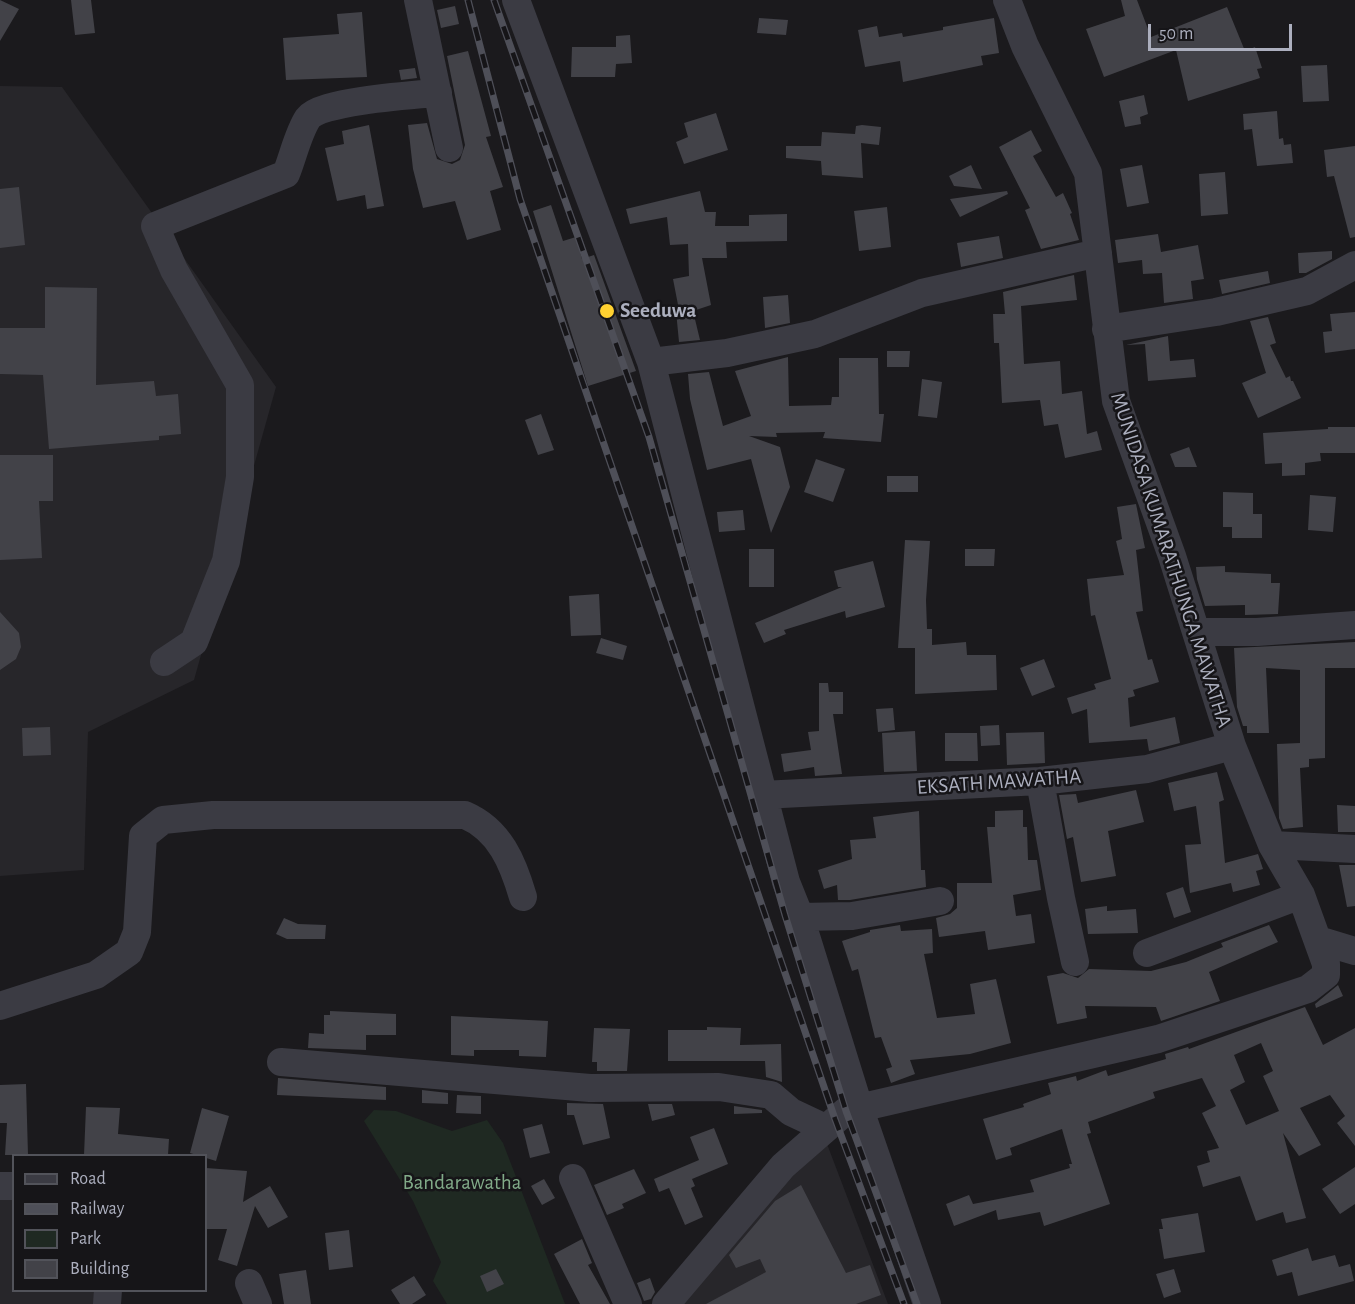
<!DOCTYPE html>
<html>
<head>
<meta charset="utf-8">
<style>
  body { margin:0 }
  #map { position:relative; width:1355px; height:1304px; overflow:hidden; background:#1b1a1d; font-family:"Alegreya Sans",sans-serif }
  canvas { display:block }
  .legend { position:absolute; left:12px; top:1154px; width:195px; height:138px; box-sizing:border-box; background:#161518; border:2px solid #52535a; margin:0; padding:8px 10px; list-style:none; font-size:18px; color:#acafbe }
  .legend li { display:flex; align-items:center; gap:12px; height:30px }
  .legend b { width:30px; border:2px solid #52535a }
  .scale { position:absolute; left:1148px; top:24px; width:144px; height:27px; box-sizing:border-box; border:3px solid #acafbe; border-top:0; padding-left:8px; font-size:18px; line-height:21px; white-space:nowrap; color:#acafbe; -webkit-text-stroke:4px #161518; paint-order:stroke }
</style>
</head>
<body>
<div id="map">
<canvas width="1355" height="1304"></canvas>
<ul class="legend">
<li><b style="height:8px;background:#3b3b43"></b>Road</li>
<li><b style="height:8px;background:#4e4f58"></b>Railway</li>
<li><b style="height:16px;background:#1f2922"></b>Park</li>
<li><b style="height:16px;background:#424248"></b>Building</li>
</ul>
<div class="scale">50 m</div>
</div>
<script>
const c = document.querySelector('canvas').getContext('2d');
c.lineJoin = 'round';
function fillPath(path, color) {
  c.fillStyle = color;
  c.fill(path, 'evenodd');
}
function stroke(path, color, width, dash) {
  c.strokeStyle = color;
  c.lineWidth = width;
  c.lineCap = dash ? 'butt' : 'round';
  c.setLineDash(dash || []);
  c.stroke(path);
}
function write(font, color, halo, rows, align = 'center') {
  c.font = font + ' "Alegreya Sans",sans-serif';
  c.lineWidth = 5;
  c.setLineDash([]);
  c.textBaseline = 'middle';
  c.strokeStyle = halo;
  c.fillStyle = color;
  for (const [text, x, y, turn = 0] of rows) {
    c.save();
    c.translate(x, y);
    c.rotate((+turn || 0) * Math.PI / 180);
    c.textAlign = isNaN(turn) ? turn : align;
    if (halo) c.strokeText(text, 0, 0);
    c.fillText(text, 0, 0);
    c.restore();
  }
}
const built = new Path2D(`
  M0,86L62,87L276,387L194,680L88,732L84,870L0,876Z
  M827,1144L888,1304H674L741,1218Z
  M0,1191H13L14,1290L104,1291V1304H0Z`);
const green = new Path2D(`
  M374,1110L396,1111L452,1131L487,1120L503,1143L565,1304H447L433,1281L441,1262L413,1201L364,1121Z`);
const building = new Path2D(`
  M0,0L19,9L0,41Z
  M71,0H91L95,33L75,35Z
  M1121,0H1137L1151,37L1227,7L1245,51L1255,47L1262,68L1257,69L1260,78L1188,101L1176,50L1104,77L1086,29L1125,16Z
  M455,6L459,24L441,28L437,10Z
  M362,12L367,77L286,80L283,38L339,34L337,14Z
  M759,18L788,20L786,35L757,33Z
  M994,18L999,53L981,56L983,65L903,82L900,61L865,67L858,30L877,26L879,37L902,33L903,37L943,30V27Z
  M630,35L632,63L616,64L615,77H571L572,47H616V36Z
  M468,51L491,136L486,137L503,187L490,191L501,230L467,240L455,201L423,208L413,169L408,125L427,123L437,159L452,164L460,160L465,145L447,56Z
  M1327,65L1329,101L1303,102L1301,66Z
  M415,68L417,78L401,80L399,70Z
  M1144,95L1148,114L1140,117L1141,124L1125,127L1119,101Z
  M1277,111L1279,139L1283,138L1284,145L1291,144L1293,163L1257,166L1252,129L1244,130L1243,114Z
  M716,113L728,150L684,164L676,142L688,137L684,123Z
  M369,125L384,206L367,209L365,195L337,201L325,148L344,144L342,131Z
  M862,125L881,127L879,145L861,143L863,178L822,175L821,161L786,158V146H821L822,132L855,134L856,126Z
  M1031,130L1042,151L1033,156L1056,197L1063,193L1072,213L1070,214L1079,240L1041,249L1025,210L1030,208L999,147Z
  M1355,146V237L1350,238L1334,176L1327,177L1324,150Z
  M971,165L982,189L954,186L949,176Z
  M1142,165L1149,203L1127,207L1120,169Z
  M1225,172L1228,214L1201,216L1199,174Z
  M19,187L25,245L0,248V189Z
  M700,191L705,212H716L715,226H749V215L787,214V241L726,242L727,258H702L711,305L693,311L700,340L679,342L676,311L679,310L673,279L689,276L688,244L670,245L667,217L630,224L626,209Z
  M1007,191L1008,194L960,217L950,199Z
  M551,205L563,241L576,237L582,259L594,255L636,371L588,386L533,211Z
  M887,207L891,247L859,251L854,211Z
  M1158,234L1161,252L1198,245L1204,279L1191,281L1193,299L1164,303L1162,273L1143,274L1142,260L1118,263L1115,240Z
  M999,236L1003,258L961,267L957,243Z
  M1332,251V259L1306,273H1299L1298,253Z
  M1268,271L1270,283L1222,294L1219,280Z
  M1074,275L1077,300L1021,306L1024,364L1060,361L1062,394L1082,391L1087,434L1097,431L1102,450L1065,458L1058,424L1044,426L1040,400L1002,403L999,343H994L993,314H1005L1003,292Z
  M45,287L97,288L96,385L154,381L156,396L178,394L181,434L159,436V440L49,449L43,375L0,374V328H45Z
  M788,295L790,323L765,328L763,297Z
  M1355,312V349L1325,353L1323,332L1332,331L1330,314Z
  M1268,317L1276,343L1270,345L1286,378L1290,376L1291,381H1293L1301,398L1258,418L1242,383L1266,373L1250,321Z
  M1168,336L1170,361L1194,359L1196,377L1148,381L1145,344L1126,345Z
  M887,351H910L909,367H887Z
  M788,357L789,406L831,405L832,397H839V358H878L879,414H884L881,442L823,438L825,432L776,433L777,437L749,436L780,447L790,487L771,533L751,459L707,470L690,399L688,374L709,372L723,426L751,416L735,371Z
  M922,379L942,382L937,418L918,416Z
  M541,414L554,450L538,455L525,420Z
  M1328,427H1355V453H1320L1321,461L1305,463V475L1282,476V463L1265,464L1263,433L1328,429Z
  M1189,447L1197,467H1175L1170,454Z
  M0,455H53V501H39L42,558L0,560Z
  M816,459L845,469L833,502L804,492Z
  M887,476H918V492H887Z
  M1223,492L1253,493V514H1262V538H1232V527H1223Z
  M1310,495L1336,497L1333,532L1308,530Z
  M1136,504L1145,548L1136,550L1143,611L1136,612L1148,660L1152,659L1159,682L1133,690L1135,696L1128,698L1130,727L1175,717L1180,743L1149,751L1147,739L1089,743L1087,709L1072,714L1067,698L1096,689L1094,684L1111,679L1095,615L1091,616L1087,579L1124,575L1116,541L1122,539L1117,507Z
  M743,510L745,530L719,532L717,512Z
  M905,540L930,541L926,600L927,629H932V645L966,642L967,655H996L997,690L915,694V648H898Z
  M749,549H774V587H749Z
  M965,549H995L994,566H965Z
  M873,561L885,607L846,618L845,611L784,630L786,634L764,643L755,623L842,587H838L834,571Z
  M1225,566V572L1271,574V583H1280L1278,614L1245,615V605L1205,606L1197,579L1196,567Z
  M599,594L601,635L571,636L569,596Z
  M0,612L19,633L21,647L16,659L0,670Z
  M601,638L627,646L623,660L596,653Z
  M1355,642V668H1325V758L1309,759V767L1300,768L1303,827L1283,829L1279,818L1277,744L1300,743V670L1266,668L1269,733H1247V726H1243L1237,707L1234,648Z
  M1044,659L1055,687L1032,696L1020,668Z
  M819,683H828L829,692H843V714H833L842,774L815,776L814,767L784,772L781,754L811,750L808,732L819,731Z
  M893,708L895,730L878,732L876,709Z
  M999,725L1000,745L981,746L980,726Z
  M50,727L51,755L23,756L22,728Z
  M915,731L917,771L884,772L882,733Z
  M1044,732L1045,763L1007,765L1006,733Z
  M945,733H977L978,761H945Z
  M1217,772L1224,800L1219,802L1225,863L1258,854L1263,869L1256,871L1260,885L1233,892L1231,883L1190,893L1185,845L1201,844L1196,806L1174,811L1168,783Z
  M1136,790L1144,822L1108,831L1116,876L1081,882L1073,837L1067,839L1059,795L1076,794L1078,803Z
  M1337,805L1355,806V832H1338Z
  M1023,810V827H1027L1028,860H1037L1041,890L1013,895L1016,916L1031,914L1035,943L988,950L985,931L939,937L936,918L950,914L957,908V883H992L987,827H995V811Z
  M919,811L921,870H925L926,887L850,900H838L837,885L824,889L818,870L852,859L850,840L876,838L873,817Z
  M1339,865H1355V906L1347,907Z
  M1183,887L1191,912L1174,918L1166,893Z
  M1107,906V911L1136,909L1138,933L1088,934L1085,909Z
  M284,918L298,924L326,925L325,939H287L276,934Z
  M900,925L901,931L932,929L933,953L924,954L937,1018L975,1014L970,984L996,979L1011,1043L970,1054L910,1060L915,1074L891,1083L886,1069L892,1067L881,1037L875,1038L858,969L852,971L842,941L870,932V930Z
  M1269,925L1278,942L1209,972L1220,1001L1161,1021L1156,1007L1085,1006L1087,1018L1057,1024L1047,976L1063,973L1078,978L1089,969L1151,971L1186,962L1223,947L1221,943Z
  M1338,985L1343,996L1316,1008L1315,1004Z
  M1305,1007L1323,1045L1355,1028V1146L1337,1123L1345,1116L1330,1095L1300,1108L1321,1145L1299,1156L1283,1133L1306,1218L1286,1223L1283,1212L1256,1221L1240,1176L1203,1187L1197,1166L1210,1162L1207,1151L1219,1148L1202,1113L1216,1106L1202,1078L1153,1092L1155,1098L1088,1122L1091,1133L1087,1134L1110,1204L1044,1226L1040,1212L998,1220L996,1210L954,1226L946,1204L969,1195L973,1204L1034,1192L1030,1180L1070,1168L1069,1164H1072L1062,1129L1010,1148L1012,1155L996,1160L983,1119L1024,1107L1023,1104L1051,1094L1048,1083L1076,1076L1077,1081L1106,1070L1108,1076L1166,1059L1165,1054L1188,1047L1189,1049ZM1261,1043L1273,1071L1263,1076L1279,1111L1246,1125L1230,1090L1245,1082L1234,1055Z
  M330,1011L396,1014V1035H366V1050L308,1048L309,1033L324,1034V1015H330Z
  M451,1016L548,1021L546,1057L519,1056V1050H474V1056L451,1055Z
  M707,1027L741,1028L740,1045L781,1044L782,1082L766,1077L765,1061H668V1030H707Z
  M594,1028L630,1029L627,1071H597V1062H592Z
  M278,1078L386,1087V1100L277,1095Z
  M26,1084L28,1155H5L7,1123H0V1085Z
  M422,1090L448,1093V1104L422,1103Z
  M457,1095L481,1096V1114L456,1113Z
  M567,1103L603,1104L610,1138L583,1145L574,1115H567Z
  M648,1104H672L675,1115L652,1121Z
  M734,1106L762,1110V1113L734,1114Z
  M86,1107L120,1108L118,1134L169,1139L168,1155H84Z
  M202,1108L229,1116L216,1161L190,1153Z
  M542,1124L550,1153L530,1158L523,1129Z
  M714,1128L728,1164L692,1179L695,1186L691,1188L703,1217L685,1225L669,1188L659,1192L654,1179L699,1160L690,1137Z
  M1355,1167V1204L1340,1214L1322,1189Z
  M206,1168L247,1171L243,1202L270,1186L288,1217L268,1228L255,1206L237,1266L218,1260L227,1229H206Z
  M634,1169L646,1193L622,1204L624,1208L607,1215L594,1185Z
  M544,1179L555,1198L542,1205L531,1186Z
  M801,1185L846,1273L870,1265L881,1295L856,1304H706L766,1272L760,1259L736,1268L729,1255L775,1201Z
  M1198,1213L1205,1252L1164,1259L1159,1229H1163L1161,1219Z
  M349,1230L353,1267L329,1270L325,1233Z
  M582,1239L592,1263L588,1265L610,1304H580L554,1254Z
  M1308,1248L1312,1261L1335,1255L1339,1267L1350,1264L1354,1281L1298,1296L1292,1272L1277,1276L1272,1260Z
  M496,1269L504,1284L487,1292L480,1276Z
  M1174,1269L1181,1292L1164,1298L1156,1274Z
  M306,1270L311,1304H284L279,1274Z
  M414,1276L426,1295L412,1304H400L391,1290Z
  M650,1278L655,1292L651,1299L644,1301L637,1283Z`);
const minor = new Path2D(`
  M418,0L449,148
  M516,0L651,362L786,882L800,917L859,1107L927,1304
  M1106,329L1216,312L1307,291L1355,265
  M651,362L727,353L815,334L922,293L1098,253
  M1196,632H1257L1355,625
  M164,662L194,642L226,561L240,477V385L174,270L155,226L286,174C293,157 298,133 308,118C320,101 414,95 438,93
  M1040,781L1061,898L1075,962
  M762,795L1040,781L1147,769L1232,746
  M1272,845L1355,849
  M800,917L852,916L940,901
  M1318,940L1355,951
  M1147,953L1301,895
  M0,1006L96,975L129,952L137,932L143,836L163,820L213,815H465C500,830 513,863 523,897
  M281,1062L590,1088L719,1087L771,1095L791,1112L825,1128
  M573,1178L628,1304
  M0,1186H14
  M249,1283L258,1304
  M107,1304L108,1290
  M666,1304L783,1166L846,1111L1158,1039L1308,989L1326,975V964L1301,895L1272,845L1232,746L1172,556L1116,401L1088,173L1025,46L1007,0`);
const rail = new Path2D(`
  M468,0L520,199L835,1119L904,1304
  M494,0L649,437L785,915L846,1111L917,1304`);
const markers = [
  [607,311,8,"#ffd131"]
];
const poiNames = [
  ["Seeduwa",620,311]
];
const streetNames = [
  ["MUNIDASA KUMARATHUNGA MAWATHA",1171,560,72],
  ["EKSATH MAWATHA",999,782,-4]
];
const parkNames = [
  ["Bandarawatha",462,1183]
];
fillPath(built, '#27262a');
fillPath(green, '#1f2922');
fillPath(building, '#424248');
stroke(minor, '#3b3b43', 28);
stroke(rail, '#4e4f58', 7);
stroke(rail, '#161518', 4.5, [14]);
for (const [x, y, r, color] of markers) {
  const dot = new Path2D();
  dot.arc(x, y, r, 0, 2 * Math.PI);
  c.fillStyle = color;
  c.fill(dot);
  stroke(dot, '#161518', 2);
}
write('bold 21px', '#acafbe', '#161518', poiNames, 'left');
write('21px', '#acafbe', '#161518', streetNames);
write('21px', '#81aa88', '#161518', parkNames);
</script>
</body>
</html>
